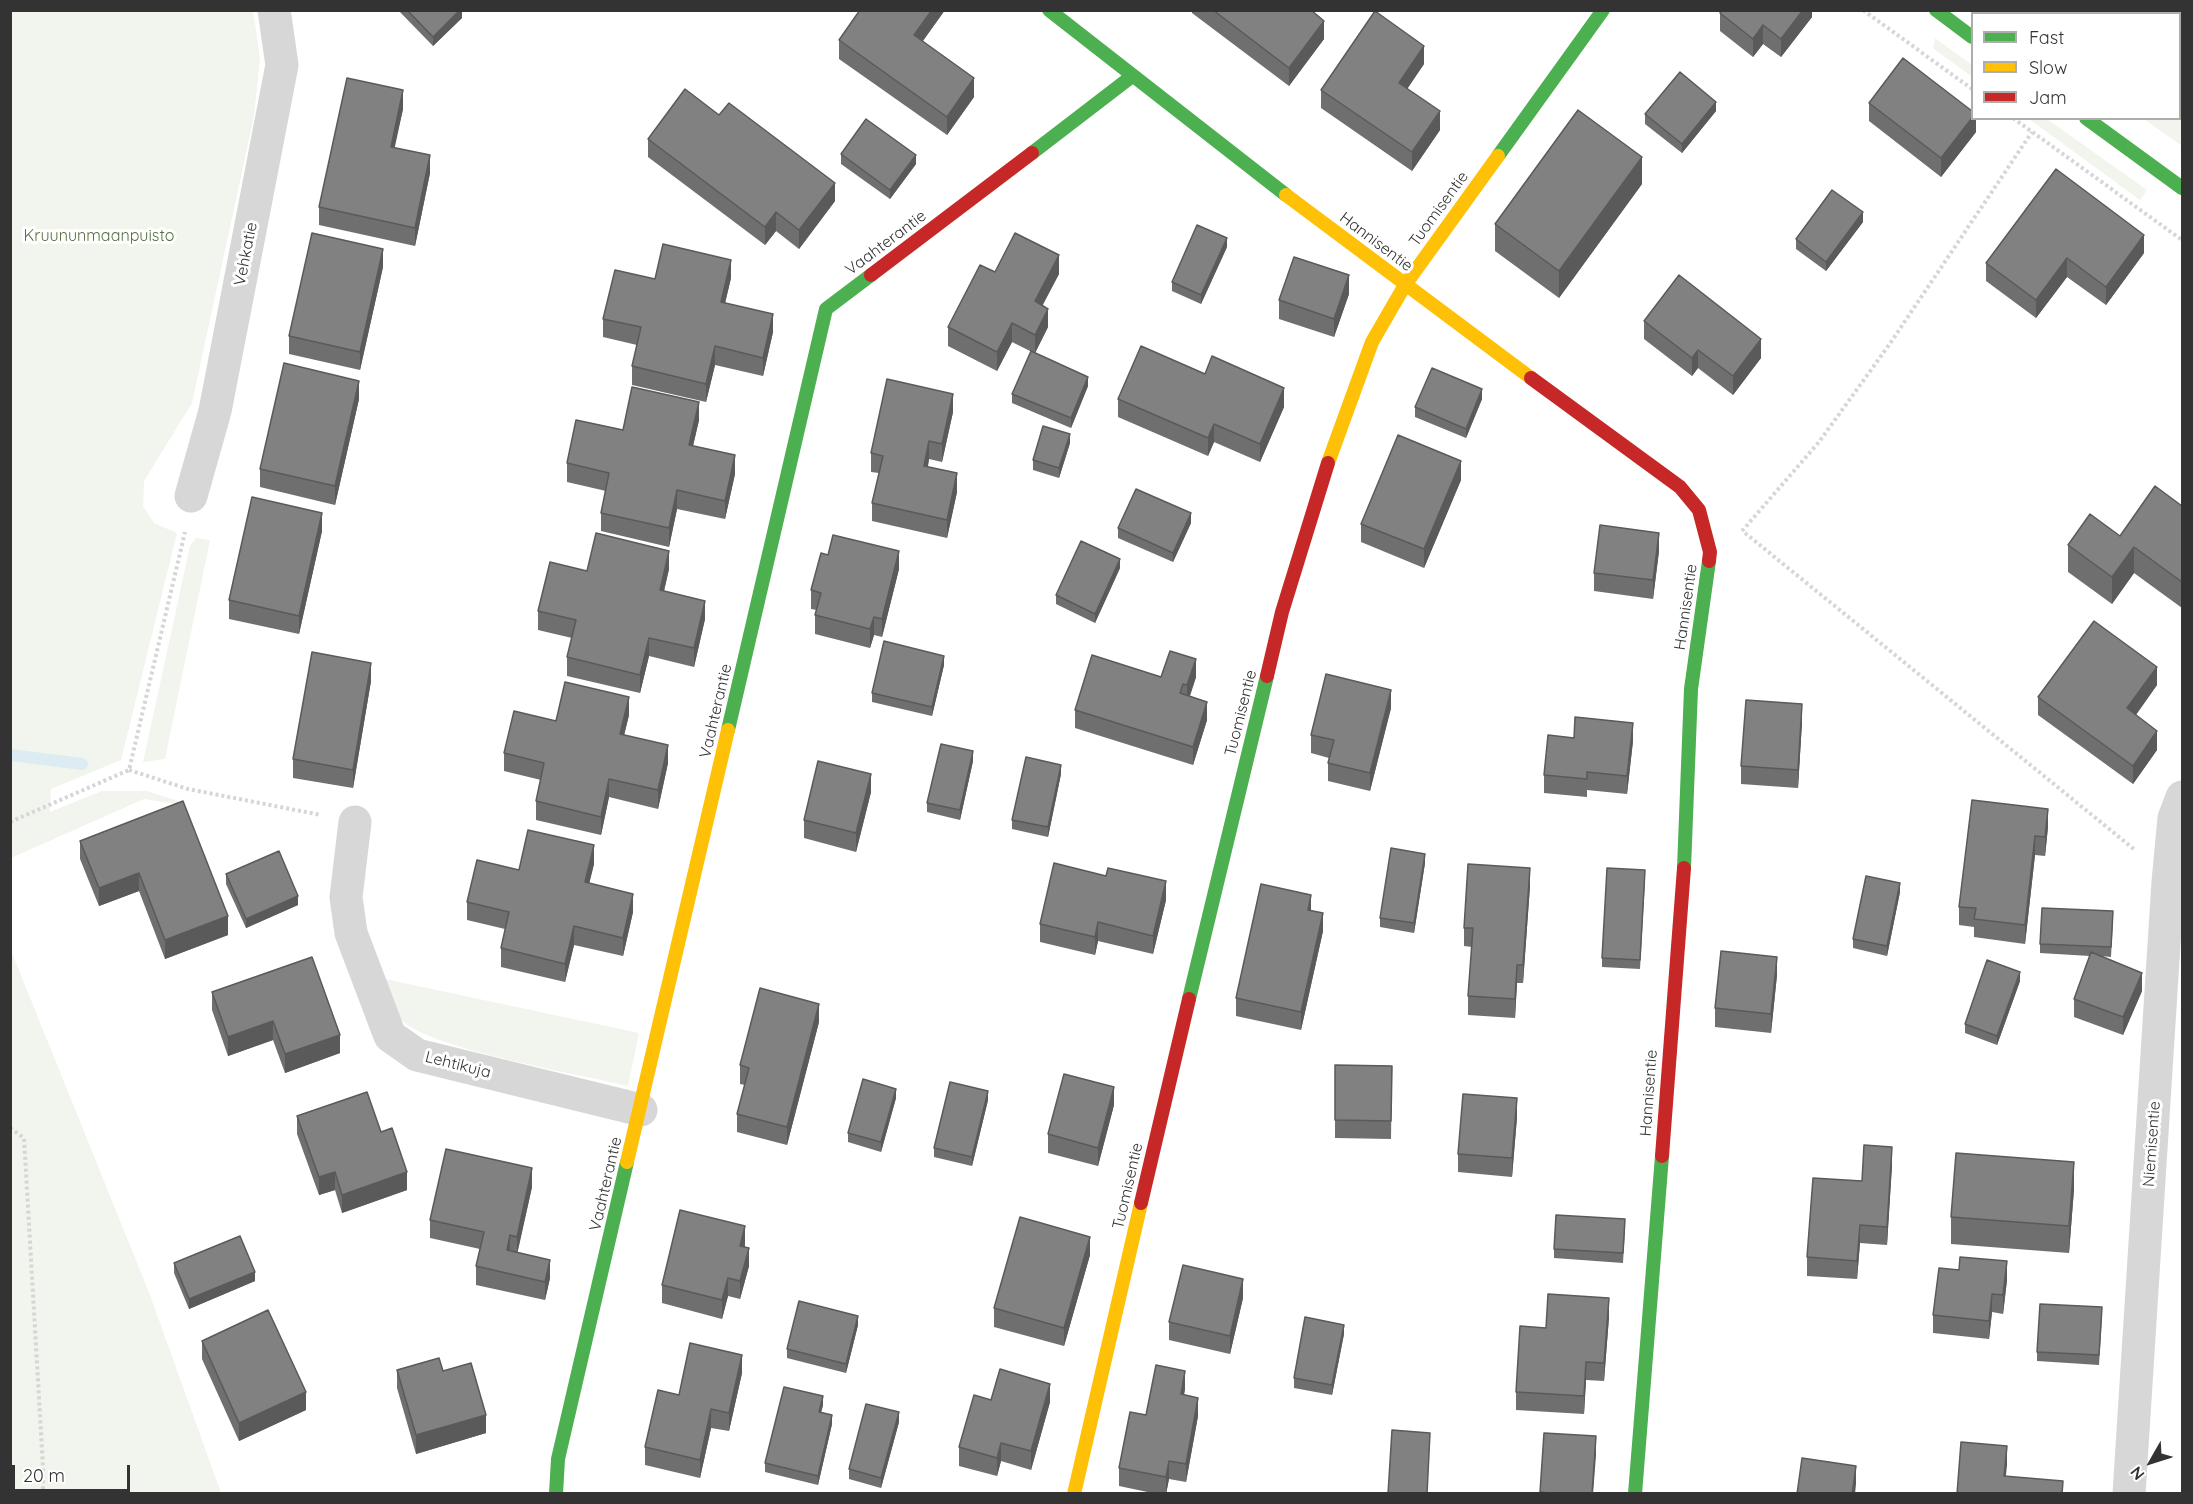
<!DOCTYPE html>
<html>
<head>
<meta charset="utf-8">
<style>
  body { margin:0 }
  #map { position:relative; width:2193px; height:1504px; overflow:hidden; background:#fff; font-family:Quicksand,sans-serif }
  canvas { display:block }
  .frame { position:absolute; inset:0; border:12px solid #333; pointer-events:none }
  .legend { position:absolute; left:1971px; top:12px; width:210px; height:108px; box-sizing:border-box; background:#fff; border:2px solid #adadad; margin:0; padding:8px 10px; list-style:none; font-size:18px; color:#333 }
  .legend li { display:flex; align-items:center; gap:12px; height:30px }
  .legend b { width:30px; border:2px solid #adadad }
  .north { position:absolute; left:2121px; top:1432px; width:60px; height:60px; -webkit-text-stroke:4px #fff; paint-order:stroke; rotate:231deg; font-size:16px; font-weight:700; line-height:24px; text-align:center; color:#333 }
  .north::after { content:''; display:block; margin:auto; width:21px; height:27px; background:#333; clip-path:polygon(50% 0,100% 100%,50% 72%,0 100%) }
  .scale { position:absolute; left:12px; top:1465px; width:118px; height:27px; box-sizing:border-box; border:3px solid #333; border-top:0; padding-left:8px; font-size:18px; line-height:21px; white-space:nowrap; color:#333; -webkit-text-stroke:4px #fff; paint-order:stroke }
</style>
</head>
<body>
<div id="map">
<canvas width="2193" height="1504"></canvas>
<div class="frame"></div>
<ul class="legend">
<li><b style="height:8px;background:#4caf50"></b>Fast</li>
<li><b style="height:8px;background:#ffc107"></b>Slow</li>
<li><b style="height:8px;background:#c62828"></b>Jam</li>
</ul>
<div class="north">N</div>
<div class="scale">20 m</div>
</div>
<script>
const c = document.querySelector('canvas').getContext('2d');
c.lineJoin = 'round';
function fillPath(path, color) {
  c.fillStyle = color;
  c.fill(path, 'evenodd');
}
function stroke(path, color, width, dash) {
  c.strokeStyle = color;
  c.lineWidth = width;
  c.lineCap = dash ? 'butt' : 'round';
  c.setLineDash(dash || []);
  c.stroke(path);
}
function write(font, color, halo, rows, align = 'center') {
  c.font = font + ' Quicksand,sans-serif';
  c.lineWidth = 6;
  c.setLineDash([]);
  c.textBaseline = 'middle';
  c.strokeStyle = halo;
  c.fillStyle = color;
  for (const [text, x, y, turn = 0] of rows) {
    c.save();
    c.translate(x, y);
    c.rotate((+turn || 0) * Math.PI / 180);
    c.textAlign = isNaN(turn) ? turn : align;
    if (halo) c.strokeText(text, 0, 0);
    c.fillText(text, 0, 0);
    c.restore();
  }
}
const green = new Path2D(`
  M11,11H253L260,58L254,116L192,403L144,481L143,506L154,523L177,533L121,760L51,789L50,812L102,791H147L178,801L177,804L144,799L11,858Z
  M1935,38L1972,65V77L1933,48Z
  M2180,99L2182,104V146L2144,119L2180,118Z
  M2029,119H2047L2147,190L2140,200Z
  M196,538L210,540L165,759L143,762L190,546Z
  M10,948L150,1295L221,1493H11Z
  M380,978L639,1033L628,1086C582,1075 433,1049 404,1022C391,1010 386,994 380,978Z`);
const stream = new Path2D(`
  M10,755L82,764`);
const path = new Path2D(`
  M1863,10L1972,89
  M2163,14L2167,10
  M2013,118L2182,240
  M1742,531L1819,442L1889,345L2032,132
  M1745,533L2135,850
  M129,770L188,789L321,815
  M10,822L129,770L185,532
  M10,1128L24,1138L43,1467V1494`);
const street = new Path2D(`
  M191,496L215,411L282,65L274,10
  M355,822L346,897L351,933L390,1036L417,1055L641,1110
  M2129,1494L2168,882L2174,818L2182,797`);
const fast = new Path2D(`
  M1049,10L1286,195
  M1936,10L1972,37
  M2086,118L2182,188
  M1032,153L1131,77
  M1498,156L1603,10
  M728,730L826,309L871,275
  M1684,868L1691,689L1709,561
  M1189,999L1267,676
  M556,1494L558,1459L627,1162
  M1635,1494L1662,1156`);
const slow = new Path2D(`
  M1286,195L1531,378
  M1328,463L1372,342L1405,285L1498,156
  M627,1162L728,730
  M1074,1494L1141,1203`);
const jam = new Path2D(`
  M871,275L1032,153
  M1531,378L1680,487L1699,510L1710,552L1709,561
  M1267,676L1282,612L1328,463
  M1662,1156L1684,868
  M1141,1203L1189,999`);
const wall = new Path2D(`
  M398,10H462V18L433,46Z
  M860,10H945L923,41L974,97L947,135L839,59V40Z
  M1192,10H1311L1324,39L1289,86L1192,13Z
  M1812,10V17L1781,57L1763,44L1753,57L1720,31V13Z
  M2044,10H2160L2156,14H2046Z
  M2182,46V104L2180,99V48Z
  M1424,64L1407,89L1440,130L1412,171L1321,108V90Z
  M1869,103L1976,118V132L1941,177L1869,121Z
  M403,109L394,147L430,173L415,246L319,225V207Z
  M1716,111L1682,153L1645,124V114Z
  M648,139L835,201L799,249L776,231L765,245L648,157Z
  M841,154L916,164L890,199L841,164Z
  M1642,184L1559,298L1495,251V224Z
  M1863,222L1826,271L1796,249V239Z
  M1227,247L1201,304L1172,291V282Z
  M2144,253L2106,305L2067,277L2036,318L1986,281V263Z
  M383,267L360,370L289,354V336Z
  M995,272L1059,274L1042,305L1048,327L1035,353L1088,386L1071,428L1012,403V394L1034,353L1012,342L997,371L948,346V327Z
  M731,278L725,303L773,332L763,376L715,365L706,402L632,385V366L637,345L603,337V319L655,279Z
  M1349,294L1334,337L1279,319V300Z
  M1644,321L1761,358L1733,395L1698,368L1692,376L1644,339Z
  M1205,374L1284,407L1260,462L1214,442L1208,456L1118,417V399Z
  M359,399L335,505L260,487V469Z
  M1482,399L1466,438L1415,417V407Z
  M953,412L942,462L929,459L928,467L957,492L947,538L872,521V503L879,473L871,472V453Z
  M699,420L693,446L735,474L725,519L677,509L669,547L601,531V513L606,491L567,482V463L623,430Z
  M1070,443L1059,478L1033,470V460Z
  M1461,480L1424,568L1361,542V524Z
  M2182,506V608L2134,573L2112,604L2068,572V545L2120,536Z
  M1191,523L1173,562L1118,538V528Z
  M322,531L299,634L229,619V600Z
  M1659,551L1653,599L1594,591V573Z
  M828,555L899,569L882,637L874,635L870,648L815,634V615L817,610L811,609V590Z
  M1120,568L1095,623L1056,604V595Z
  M669,569L664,591L705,619L694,667L649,656L640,693L567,676V657L572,638L538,630V611L587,571Z
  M944,665L932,716L872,702V693Z
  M1161,677H1196L1190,696L1207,720L1193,765L1075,728V710Z
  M371,681L353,788L293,778V759Z
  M2157,685L2136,715L2157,750L2133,784L2038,715V697Z
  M1391,708L1370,791L1328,781V763L1329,758L1311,753V735Z
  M629,715L624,735L668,763L658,809L609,797L601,835L536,820V801L541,780L504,771V753Z
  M1802,722L1798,788L1741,784V766Z
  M1574,738L1633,741L1627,794L1587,790V797L1544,793V775Z
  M973,761L960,820L927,812V803Z
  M1061,774L1048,837L1012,829V820Z
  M871,792L856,852L804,838V820Z
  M1972,800L2048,827L2045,856L2035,855L2025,944L1974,937V927L1959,925V907Z
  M183,801L228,935L165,959L139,891L99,906L80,859V841Z
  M1425,863L1414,933L1380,927V918Z
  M594,864L589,883L633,912L623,956L574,945L565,982L501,967V948L505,929L467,920V902L519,870Z
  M226,874L298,905L246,928L226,884Z
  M1106,876L1166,900L1153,954L1098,941L1095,955L1040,942V924Z
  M1645,880L1640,969L1602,967V958Z
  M1530,886L1523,983H1517L1515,1018L1468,1015V996L1472,947L1464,946V928Z
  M1900,892L1887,956L1853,948V939Z
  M1311,911L1323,931L1301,1030L1236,1016V998Z
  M2113,920L2111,957L2100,956L2142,991L2123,1035L2074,1017V999L2090,956L2040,953V944Z
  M1777,975L1771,1033L1715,1027V1008Z
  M2020,981L1997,1045L1965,1033V1024Z
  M212,992L340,1053L285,1073L273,1040L228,1056L212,1010Z
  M819,1022L787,1145L737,1132V1114L745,1085L740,1084V1065Z
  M1335,1065L1392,1066L1391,1139L1335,1138Z
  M896,1098L881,1152L848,1142V1133Z
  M988,1100L972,1166L934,1157V1148Z
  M1114,1105L1098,1166L1048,1153V1134Z
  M297,1116L381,1132L407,1190L342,1213L335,1190L319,1195L297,1134Z
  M1517,1117L1512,1177L1458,1172V1154Z
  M1892,1165L1887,1245L1860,1243L1857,1279L1807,1276V1257Z
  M532,1187L517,1253L550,1278L545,1300L476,1285V1266L480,1249L430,1238V1220Z
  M2074,1189L2069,1253L1951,1244V1217Z
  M1625,1228L1623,1263L1554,1258V1249Z
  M745,1245V1247L749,1266L740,1299L728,1296L722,1319L662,1303V1285Z
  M1090,1255L1064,1346L994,1327V1308Z
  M174,1263L255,1281L189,1309L174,1273Z
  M2007,1280L2003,1314L1992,1312L1989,1339L1933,1333V1315Z
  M1243,1298L1230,1354L1169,1340V1322Z
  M2102,1316L2099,1365L2037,1361V1352Z
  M1609,1317L1604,1381L1586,1380L1584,1414L1516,1410V1392L1546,1328Z
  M858,1325L846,1373L787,1358V1349Z
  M1344,1334L1332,1395L1294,1388V1378Z
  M202,1341L306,1410L239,1441L202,1359Z
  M397,1370L443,1371L486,1433L416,1454L397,1388Z
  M742,1373L729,1431L711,1428L700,1478L645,1465V1447L679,1395Z
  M1185,1389L1184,1394L1198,1416L1186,1482L1169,1479L1166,1494H1157L1119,1486V1468L1146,1415Z
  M991,1400L1050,1402L1031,1470L1001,1461L997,1476L959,1466V1447Z
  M823,1405L821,1412L832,1424L818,1485L765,1472V1463Z
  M899,1422L881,1488L849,1479V1469Z`);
const shadedWall = new Path2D(`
  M460,10H462V18L433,46V37Z
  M932,10H945L914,53V35Z
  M1803,10H1812V17L1781,57V39Z
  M2069,10H2090V14H2069Z
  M2111,10H2160L2156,14H2107Z
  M1324,21V39L1289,86V68Z
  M1763,25V44L1753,57V39Z
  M1424,46V64L1399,101V83Z
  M974,78V97L947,135V117Z
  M403,90V109L391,165V147Z
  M1716,102V111L1682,153V144Z
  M1440,111V130L1412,171V152Z
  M1972,118H1976V132L1941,177V158Z
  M430,155V173L415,246V228Z
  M916,155V164L890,199V190Z
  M1642,157V184L1559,298V271Z
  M835,183V201L799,249V230Z
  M776,212V231L765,245V227Z
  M1863,212V222L1826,271V262Z
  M2144,235V253L2106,305V287Z
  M1227,238V247L1201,304V295Z
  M383,249V267L360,370V352Z
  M1059,255V274L1035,320V301Z
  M2067,258V277L2036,318V300Z
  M731,260V278L721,320V302Z
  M1349,275V294L1334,337V319Z
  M1048,309V327L1035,353V335Z
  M773,314V332L763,376V358Z
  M1012,323V342L997,371V352Z
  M1761,339V358L1733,395V376Z
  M715,346V365L706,402V384Z
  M1698,350V368L1692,376V358Z
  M1088,377V386L1071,428V418Z
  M359,381V399L335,505V486Z
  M1284,388V407L1260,462V444Z
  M1482,389V399L1466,438V429Z
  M953,394V412L942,462V444Z
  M699,402V420L689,463V445Z
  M1214,424V442L1208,456V438Z
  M1070,434V443L1059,478V468Z
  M929,441V459L924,484V466Z
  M735,455V474L725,519V501Z
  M1461,461V480L1424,568V549Z
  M957,473V492L947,538V520Z
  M677,490V509L669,547V528Z
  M322,513V531L299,634V616Z
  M1191,513V523L1173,562V553Z
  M1659,533V551L1653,599V580Z
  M2134,547V573L2112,604V577Z
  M669,551V569L660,608V590Z
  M899,551V569L882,637V619Z
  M1120,559V568L1095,623V614Z
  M705,601V619L694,667V648Z
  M874,617V635L870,648V629Z
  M649,638V656L640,693V675Z
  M944,656V665L932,716V707Z
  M1196,659V677L1187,704V685Z
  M371,663V681L353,788V770Z
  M2157,667V685L2127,727V708Z
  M1391,690V708L1370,791V773Z
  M629,697V715L620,752V734Z
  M1207,702V720L1193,765V747Z
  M1802,704V722L1798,788V770Z
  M1633,723V741L1627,794V776Z
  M2157,731V750L2133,784V766Z
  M668,745V763L658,809V790Z
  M973,751V761L960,820V810Z
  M1061,765V774L1048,837V827Z
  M871,774V792L856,852V833Z
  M609,779V797L601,835V817Z
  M2048,809V827L2045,856V837Z
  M2035,836V855L2025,944V925Z
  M594,845V864L585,901V882Z
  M1425,854V863L1414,933V923Z
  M1530,868V886L1523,983V965Z
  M139,873V891L99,906V888Z
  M1166,881V900L1153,954V936Z
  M1900,883V892L1887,956V946Z
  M633,894V912L623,956V938Z
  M1311,895V913L1308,910Z
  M298,896V905L246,928V919Z
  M1323,913V931L1301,1030V1012Z
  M228,916V935L165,959V940Z
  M1098,922V941L1095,955V937Z
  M574,926V945L565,982V964Z
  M1777,957V975L1771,1033V1014Z
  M1517,965V983L1515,1018V999Z
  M2020,972V981L1997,1045V1036Z
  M2142,973V991L2123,1035V1017Z
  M819,1004V1022L787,1145V1127Z
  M273,1021V1040L228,1056V1037Z
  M340,1035V1053L285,1073V1054Z
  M1114,1087V1105L1098,1166V1148Z
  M896,1089V1098L881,1152V1142Z
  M988,1091V1100L972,1166V1157Z
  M1517,1098V1117L1512,1177V1158Z
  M1892,1147V1165L1887,1245V1227Z
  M2074,1162V1189L2069,1253V1226Z
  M532,1168V1187L517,1255V1237Z
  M335,1172V1190L319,1195V1177Z
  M407,1172V1190L342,1213V1195Z
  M1860,1225V1243L1857,1279V1261Z
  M745,1226V1245L740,1265V1246Z
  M510,1235V1253L507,1250Z
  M1090,1237V1255L1064,1346V1328Z
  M749,1248V1266L740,1299V1281Z
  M550,1260V1278L545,1300V1282Z
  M2007,1261V1280L2003,1314V1295Z
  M255,1272V1281L189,1309V1299Z
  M728,1278V1296L722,1319V1300Z
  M1243,1279V1298L1230,1354V1336Z
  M1992,1294V1312L1989,1339V1321Z
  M1609,1298V1317L1604,1381V1363Z
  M858,1316V1325L846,1373V1364Z
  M1344,1325V1334L1332,1395V1385Z
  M742,1355V1373L729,1431V1413Z
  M1586,1362V1380L1584,1414V1396Z
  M1185,1371V1389L1181,1412V1394Z
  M1050,1384V1402L1031,1470V1451Z
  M306,1392V1410L239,1441V1423Z
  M823,1396V1405L819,1421V1412Z
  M1198,1398V1416L1186,1482V1464Z
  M711,1409V1428L700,1478V1460Z
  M899,1412V1422L881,1488V1478Z
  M486,1415V1433L416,1454V1435Z
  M832,1415V1424L818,1485V1476Z
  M1596,1436V1455L1593,1494H1592Z
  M1001,1443V1461L997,1476V1458Z
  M2007,1446V1465L2004,1494V1476Z
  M1169,1461V1479L1166,1494V1477Z
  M1856,1466V1484L1855,1494H1852Z`);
const building = new Path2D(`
  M407,10H460L433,37Z
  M860,10H932L914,35L974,78L947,117L839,40Z
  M1213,10H1311L1324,21L1289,68Z
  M1722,10H1803L1781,39L1763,25L1753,39L1720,13Z
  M2100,10H2111L2107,14H2102Z
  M1375,11L1424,46L1399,83L1440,111L1412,152L1321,90Z
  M2182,46V77L2180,72V48Z
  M1903,58L1972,111V118L1941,158L1869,103Z
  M1680,72L1716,102L1682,144L1645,114Z
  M347,78L403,90L391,147L430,155L415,228L319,207Z
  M685,89L719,115L729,103L835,183L799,230L776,212L765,227L648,139Z
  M1578,110L1642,157L1559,271L1495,224Z
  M866,119L916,155L890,190L841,154Z
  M2056,169L2144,235L2106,287L2067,258L2036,300L1986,263Z
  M1832,190L1863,212L1826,262L1796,239Z
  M1197,225L1227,238L1201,295L1172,282Z
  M312,233L383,249L360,352L289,336Z
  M1015,233L1059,255L1035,301L1048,309L1035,335L1012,323L997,352L948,327L980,265L995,272Z
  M663,244L731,260L721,302L773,314L763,358L715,346L706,384L632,366L641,327L603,319L615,270L655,279Z
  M1294,257L1349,275L1334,319L1279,300Z
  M1679,275L1761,339L1733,376L1698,350L1692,358L1644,321Z
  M1141,346L1205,374L1212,356L1284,388L1260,444L1214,424L1208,438L1118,399Z
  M1031,351L1088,377L1071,418L1012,394Z
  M284,363L359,381L335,486L260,469Z
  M1432,368L1482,389L1466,429L1415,407Z
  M887,379L953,394L942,444L929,441L924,466L957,473L947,520L872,503L883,456L871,453Z
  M632,387L699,402L689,445L735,455L725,501L677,490L669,528L601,513L609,473L567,463L576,420L623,430Z
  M1043,426L1070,434L1059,468L1033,460Z
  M1398,435L1461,461L1424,549L1361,524Z
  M2155,486L2182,506V582L2134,547L2112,577L2068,545L2090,514L2120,536Z
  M1136,489L1191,513L1173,553L1118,528Z
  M252,497L322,513L299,616L229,600Z
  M1600,525L1659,533L1653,580L1594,573Z
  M596,533L669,551L660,590L705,601L694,648L649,638L640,675L567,657L576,620L538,611L550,562L587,571Z
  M833,535L899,551L882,619L874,617L870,629L815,615L821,593L811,590L821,553L828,555Z
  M1081,541L1120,559L1095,614L1056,595Z
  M2094,621L2157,667L2127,708L2157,731L2133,766L2038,697Z
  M884,641L944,656L932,707L872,693Z
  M1170,651L1196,659L1187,685L1183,684L1180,693L1207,702L1193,747L1075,710L1092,655L1161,677Z
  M312,652L371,663L353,770L293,759Z
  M1326,674L1391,690L1370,773L1328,763L1334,740L1311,735Z
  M565,682L629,697L620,734L668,745L658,790L609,779L601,817L536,801L544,763L504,753L514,711L556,721Z
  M1746,700L1802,704L1798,770L1741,766Z
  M1575,717L1633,723L1627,776L1587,772V779L1544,775L1548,735L1574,738Z
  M941,744L973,751L960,810L927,803Z
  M1026,757L1061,765L1048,827L1012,820Z
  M818,761L871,774L856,833L804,820Z
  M1972,800L2048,809L2045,837L2035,836L2025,925L1974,919L1976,908L1959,907Z
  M183,801L228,916L165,940L139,873L99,888L80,841Z
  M528,830L594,845L585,882L633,894L623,938L574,926L565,964L501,948L509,912L467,902L477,860L519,870Z
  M1391,848L1425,854L1414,923L1380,918Z
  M279,851L298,896L246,919L226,874Z
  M1054,863L1106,876L1108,868L1166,881L1153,936L1098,922L1095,937L1040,924Z
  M1468,864L1530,868L1523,965H1517L1515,999L1468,996L1473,928H1464Z
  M1607,868L1645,870L1640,960L1602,958Z
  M1866,876L1900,883L1887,946L1853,939Z
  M1261,884L1311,895L1308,910L1323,913L1301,1012L1236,998Z
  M2042,908L2113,911L2111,947L2040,944Z
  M1721,951L1777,957L1771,1014L1715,1008Z
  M2091,952L2142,973L2123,1017L2074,999Z
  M312,957L340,1035L285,1054L273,1021L228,1037L212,992Z
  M1987,960L2020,972L1997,1036L1965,1024Z
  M760,988L819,1004L787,1127L737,1114L749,1068L740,1065Z
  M1335,1065L1392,1066L1391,1121L1335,1120Z
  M1064,1074L1114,1087L1098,1148L1048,1134Z
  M863,1079L896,1089L881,1142L848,1133Z
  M950,1082L988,1091L972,1157L934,1148Z
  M367,1092L381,1132L392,1128L407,1172L342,1195L335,1172L319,1177L297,1116Z
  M1463,1094L1517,1098L1512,1158L1458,1154Z
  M1864,1145L1892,1147L1887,1227L1860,1225L1857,1261L1807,1257L1813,1178L1862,1181Z
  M446,1149L532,1168L517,1237L510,1235L507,1250L550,1260L545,1282L476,1266L484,1232L430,1220Z
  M1956,1153L2074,1162L2069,1226L1951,1217Z
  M680,1210L745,1226L740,1246L749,1248L740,1281L728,1278L722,1300L662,1285Z
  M1556,1215L1625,1219L1623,1253L1554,1249Z
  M1020,1217L1090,1237L1064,1328L994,1308Z
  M240,1236L255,1272L189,1299L174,1263Z
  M1960,1257L2007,1261L2003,1295L1992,1294L1989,1321L1933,1315L1939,1268L1959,1270Z
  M1183,1265L1243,1279L1230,1336L1169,1322Z
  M1548,1294L1609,1298L1604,1363L1586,1362L1584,1396L1516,1392L1520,1326L1546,1328Z
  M799,1301L858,1316L846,1364L787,1349Z
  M2040,1304L2102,1307L2099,1355L2037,1352Z
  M268,1310L306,1392L239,1423L202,1341Z
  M1305,1317L1344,1325L1332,1385L1294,1378Z
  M690,1343L742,1355L729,1413L711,1409L700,1460L645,1447L658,1390L679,1395Z
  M439,1358L443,1371L471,1363L486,1415L416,1435L397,1370Z
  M1156,1365L1185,1371L1181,1394L1198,1398L1186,1464L1169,1461L1166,1477L1119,1468L1130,1412L1146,1415Z
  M1000,1369L1050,1384L1031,1451L1001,1443L997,1458L959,1447L974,1395L991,1400Z
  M784,1387L823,1396L819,1412L832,1415L818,1476L765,1463Z
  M866,1404L899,1412L881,1478L849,1469Z
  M1392,1430L1430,1433L1427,1494H1388Z
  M1544,1433L1596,1436L1592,1494H1558L1540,1492Z
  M1961,1442L2007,1446L2004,1476L2063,1481L2062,1494H1957Z
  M1802,1458L1856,1466L1852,1494H1797Z`);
const streetNames = [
  ["Tuomisentie",1439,209,-54],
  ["Hannisentie",1376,242,37],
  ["Vaahterantie",886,243,-37],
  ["Vehkatie",246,254,-79],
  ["Hannisentie",1686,607,-82],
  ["Vaahterantie",716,711,-77],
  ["Tuomisentie",1241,713,-76],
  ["Lehtikuja",458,1065,14],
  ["Hannisentie",1649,1093,-86],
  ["Niemisentie",2152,1144,-86],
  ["Vaahterantie",606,1184,-77],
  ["Tuomisentie",1128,1186,-77]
];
const parkNames = [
  ["Kruununmaanpuisto",99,236]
];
fillPath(green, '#f1f5ed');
stroke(stream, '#ddebf3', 12);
stroke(path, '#d6d6d6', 4, [3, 3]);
stroke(street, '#d7d7d7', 33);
stroke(fast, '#4caf50', 14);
stroke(slow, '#ffc107', 14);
stroke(jam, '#c62828', 14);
fillPath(wall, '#6f6f6f');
fillPath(shadedWall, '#5a5a5a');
fillPath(building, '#818181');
stroke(building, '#5a5a5a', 1.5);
write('16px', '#333', '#fff', streetNames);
write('16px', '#56703f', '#fff', parkNames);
</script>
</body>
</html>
